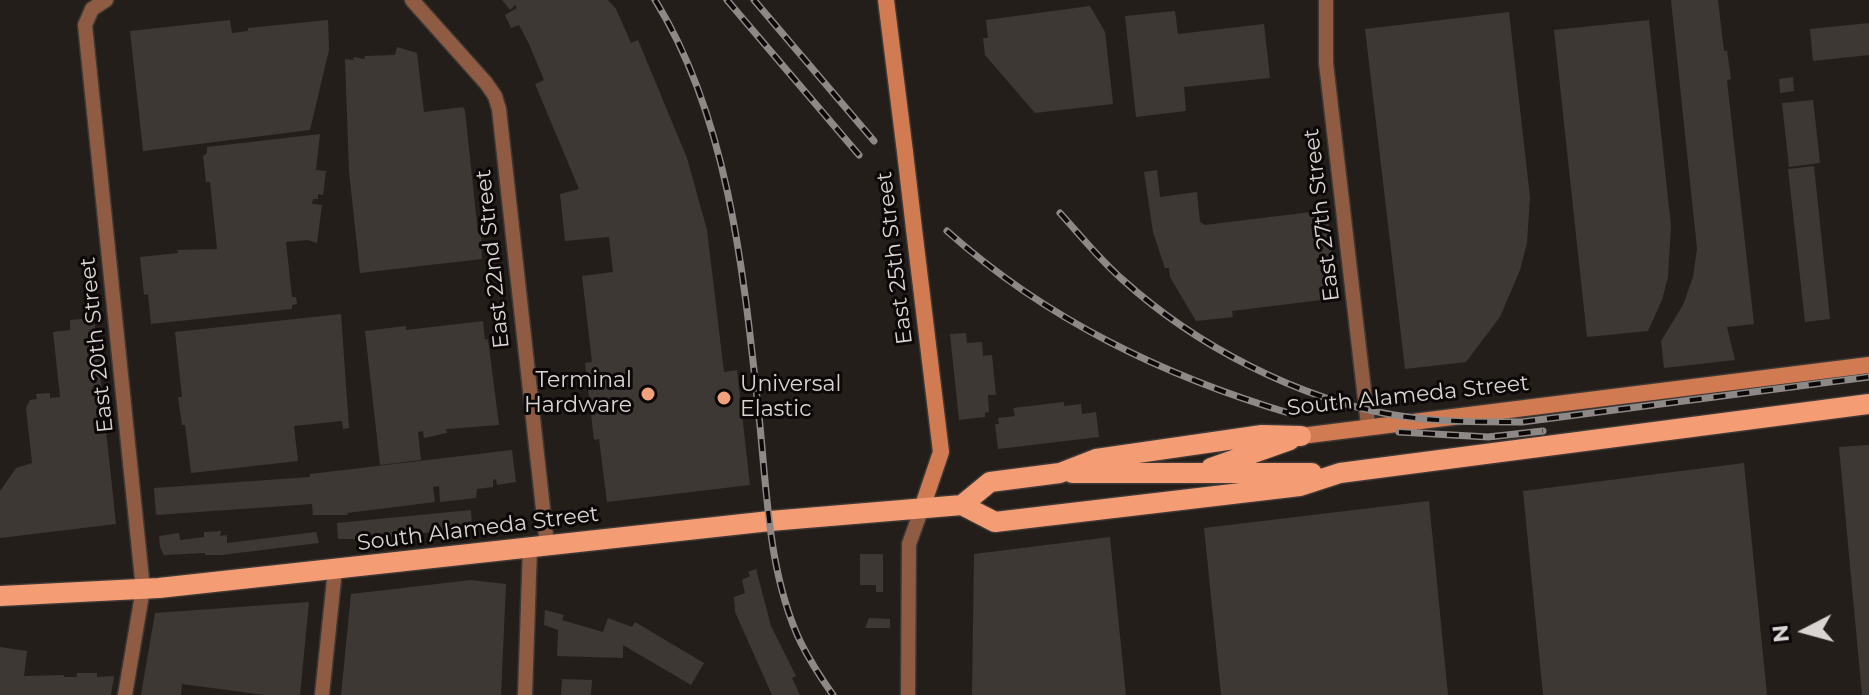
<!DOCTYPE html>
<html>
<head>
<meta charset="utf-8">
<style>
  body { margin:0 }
  #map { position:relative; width:1869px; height:695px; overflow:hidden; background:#241e1b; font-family:Montserrat,sans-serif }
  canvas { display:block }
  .north { position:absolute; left:1765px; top:591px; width:80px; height:80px; -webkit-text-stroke:6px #0b0807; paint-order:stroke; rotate:264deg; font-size:22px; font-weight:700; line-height:32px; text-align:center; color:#dad5d3 }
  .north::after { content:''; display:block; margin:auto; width:28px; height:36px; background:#dad5d3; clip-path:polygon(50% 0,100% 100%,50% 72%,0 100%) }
</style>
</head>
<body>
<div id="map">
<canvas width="1869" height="695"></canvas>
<div class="north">N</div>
</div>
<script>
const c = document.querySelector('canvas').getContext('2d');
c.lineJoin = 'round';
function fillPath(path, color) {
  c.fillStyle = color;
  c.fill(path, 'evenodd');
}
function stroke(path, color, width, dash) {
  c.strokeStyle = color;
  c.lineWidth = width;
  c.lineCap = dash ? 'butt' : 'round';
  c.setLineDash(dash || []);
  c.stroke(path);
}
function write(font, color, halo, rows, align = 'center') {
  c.font = font + ' Montserrat,sans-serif';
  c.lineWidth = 6;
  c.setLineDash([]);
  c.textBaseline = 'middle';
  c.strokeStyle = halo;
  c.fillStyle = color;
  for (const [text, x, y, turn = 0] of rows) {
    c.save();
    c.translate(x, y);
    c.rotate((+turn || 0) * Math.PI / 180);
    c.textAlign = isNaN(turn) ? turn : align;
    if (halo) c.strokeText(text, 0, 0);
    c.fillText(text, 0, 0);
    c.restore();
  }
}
const building = new Path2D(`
  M502,0H608L616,9L631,43L638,40L687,158L707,230L724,372L737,370L750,485L607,502L599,439L594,440L585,363L592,362L582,276L613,272L609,237L565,241L560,194L579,189L535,84L544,80L529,44L519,25L511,28L505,15L517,8L515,5L510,10Z
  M1671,0H1718L1724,51L1727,50L1731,79L1727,80L1754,324L1727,327L1735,360L1664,368L1661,341L1683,305L1693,277L1697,249Z
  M1090,6L1105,32L1113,104L1035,113L985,55L983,38H988L986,20Z
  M1175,11L1178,34L1264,24L1270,78L1184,87L1186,111L1136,117L1125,16Z
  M1509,12L1530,197L1527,243L1520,270L1500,317L1466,362L1405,369L1365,29Z
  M230,20L232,33L248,31V28L328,20L329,50L310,130L143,151L130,31Z
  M1649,20L1671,226L1668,277L1662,300L1648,331L1587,337L1554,30Z
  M1869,23V55L1813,61L1810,29Z
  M397,47L417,53L424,112L463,107L465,111L478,233H481L482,259L360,273L349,172L345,59L353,60L354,57L364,59L365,56L395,55Z
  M1793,77L1794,91L1780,93L1779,79Z
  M1813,100L1820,163L1789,167L1782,103Z
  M320,134L316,170L326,171L323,195L318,194V199H313L312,204L322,205L317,243L308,240L286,242L292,297H296L297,304L292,305V309L151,324L148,294L144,295L140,257L178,253L177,250L217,249L210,182H206L203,156L207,153V147Z
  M1814,166L1830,319L1805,322L1788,169Z
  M1157,170L1160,197L1197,192L1200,222L1205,225L1327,210L1337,298L1232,311L1233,317L1196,321L1170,277L1169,268H1165L1153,232L1144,172Z
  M341,314L349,428L343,429L342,421L294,426L298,461L191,473L185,425H182L178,397H182L175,332Z
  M94,318L116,524L0,538V491L16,468L32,463L26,408L30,400L37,399L36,394L50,393V398L60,397L53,332L70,330V320Z
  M483,321L485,340L488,339L499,425L446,429L447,433L424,438L423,431L418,432L421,460L380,465L365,331L406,326V330Z
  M966,333L967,343L982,342L983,356L992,355L996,395H988L989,412L985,413V417L959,420L950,334Z
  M1064,402V406L1081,404L1082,414L1096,412L1099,437L998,449L995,424H999L998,418L1015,416L1013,408Z
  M1869,445V695H1862L1839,447Z
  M512,450L516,482L497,485L496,479L493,480V487L477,489L476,498L440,502L439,486L433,487L435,502L347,513L348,515H313L312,504L156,515L154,488L310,477V474Z
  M1744,463L1767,695H1543L1523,491Z
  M1429,501L1448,695H1221L1204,528Z
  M471,510L472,528L365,539H338L337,523Z
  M221,531L220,536L227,535V543L316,532L319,543L222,555H205V553L164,555L160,547L159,536L179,533L180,540L204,537V532Z
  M1110,537L1126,695H972L974,554Z
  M860,554H883V592H876V585H860Z
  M756,569L771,626L796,676L792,678L800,695H772L735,612L734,597L745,593L742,580L750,576L748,572Z
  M471,580L506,584L501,695H341L351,594Z
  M309,602L300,695H264L182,684L181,695H141L155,613Z
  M545,610L564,615L562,620L603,632L608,618L632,627L635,622L704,663L691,685L623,645V658L557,656L558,630L544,625Z
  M869,618L890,619V628H865Z
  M0,647L27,651L24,676L64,675V677H77V673H97V677L114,676L111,695H0Z
  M562,679L592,680L591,695H561Z`);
const street = new Path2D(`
  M106,0L92,9L85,25L143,589L125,695
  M412,0L486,83L495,96L499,109L547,545
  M1326,0V63L1368,425
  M322,695L335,570
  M525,695L530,547
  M908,695L909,544L922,508`);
const secondary = new Path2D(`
  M886,0L905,152
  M914,229L941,452L922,508
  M1301,436L1869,365`);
const primary = new Path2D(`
  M1211,468L1290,440
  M1072,473H1312
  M962,505L990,482L1060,473L1096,459L1262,435L1301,436
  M0,596L159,588L770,521L962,505L995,522L1300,486L1340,473L1869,404`);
const rail = new Path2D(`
  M655,0C730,121 744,278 759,416C767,491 768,574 801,643C810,661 821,678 833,695
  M727,0L859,155
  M754,0L874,141
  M1060,213C1081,236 1100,260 1123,280C1195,345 1298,399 1394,415C1436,422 1479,422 1522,422L1869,377
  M947,231C1047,320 1164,376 1292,414
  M1399,432L1488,437L1543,431`);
const secondaryBridge = new Path2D(`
  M905,152L914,229`);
const markers = [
  [648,394,8,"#f1a17c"],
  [724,398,8,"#f1a17c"]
];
const streetNames = [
  ["East 27th Street",1322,215,-97],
  ["East 25th Street",895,258,-97],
  ["East 22nd Street",493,259,-96],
  ["East 20th Street",97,345,-96],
  ["South Alameda Street",1408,396,-6],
  ["South Alameda Street",478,529,-7]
];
const poiNames = [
  ["Terminal",632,381],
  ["Hardware",632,406],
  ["Universal",740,385,"left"],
  ["Elastic",740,410,"left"]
];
fillPath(building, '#3e3835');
stroke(street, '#3d3835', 17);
stroke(secondary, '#3d3835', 19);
stroke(primary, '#3d3835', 23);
stroke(street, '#8f5b42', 14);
stroke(secondary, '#d07b52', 16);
stroke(primary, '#f49c73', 20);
stroke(rail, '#8e8987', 7);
stroke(rail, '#0b0807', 4, [12]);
stroke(secondaryBridge, '#3d3835', 19, []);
stroke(secondaryBridge, '#d07b52', 16);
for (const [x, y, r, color] of markers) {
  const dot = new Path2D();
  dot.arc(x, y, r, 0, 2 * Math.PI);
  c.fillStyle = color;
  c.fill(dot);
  stroke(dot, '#0b0807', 3);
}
write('22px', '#dad5d3', '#0b0807', streetNames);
write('22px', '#dad5d3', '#0b0807', poiNames, 'right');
</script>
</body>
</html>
